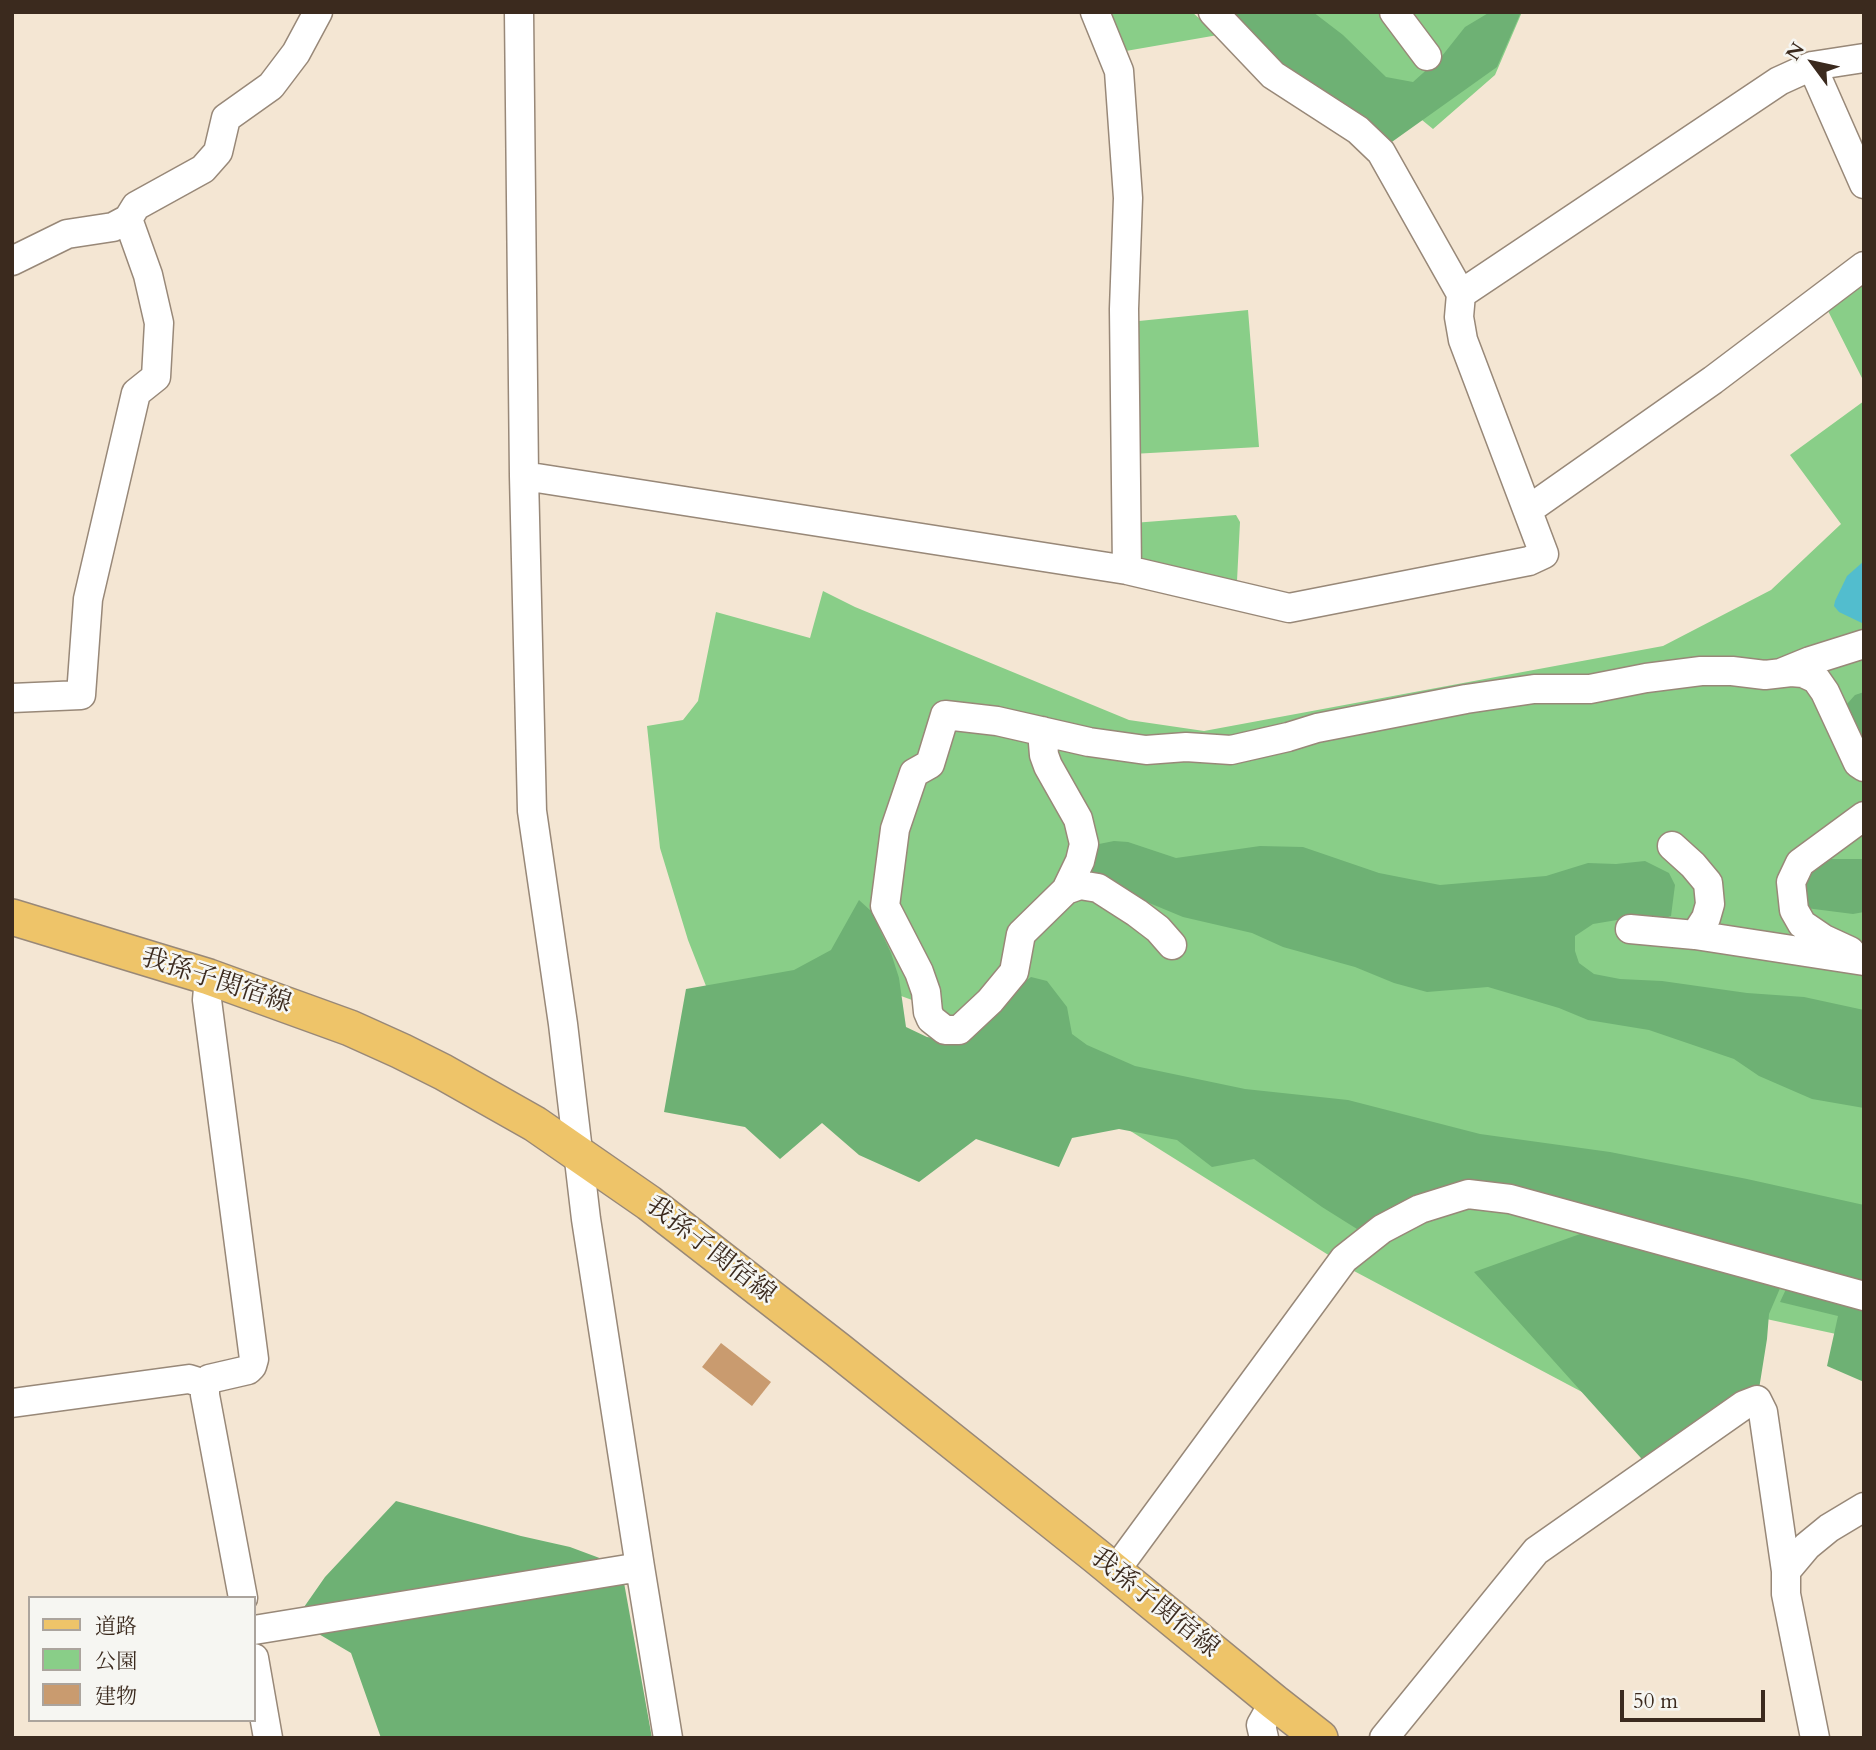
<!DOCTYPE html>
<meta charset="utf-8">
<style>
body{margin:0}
#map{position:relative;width:1876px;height:1750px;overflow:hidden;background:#f4e6d3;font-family:Cardo,"Noto Serif JP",serif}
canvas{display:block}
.frame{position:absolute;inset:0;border:14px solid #3b2a1e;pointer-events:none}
.legend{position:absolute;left:28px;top:1596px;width:228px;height:126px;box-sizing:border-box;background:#f6f6f2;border:2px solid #aba49d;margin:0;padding:9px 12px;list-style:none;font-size:21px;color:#3b2a1e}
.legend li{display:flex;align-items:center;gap:14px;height:35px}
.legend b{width:35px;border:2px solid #aba49d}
.north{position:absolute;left:1778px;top:28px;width:70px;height:70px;-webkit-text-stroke:5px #f6f6f2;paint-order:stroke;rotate:303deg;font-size:19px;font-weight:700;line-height:28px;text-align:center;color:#3b2a1e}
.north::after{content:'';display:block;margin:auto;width:24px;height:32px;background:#3b2a1e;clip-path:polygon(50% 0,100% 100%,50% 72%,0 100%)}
.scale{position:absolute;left:1620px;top:1690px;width:145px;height:32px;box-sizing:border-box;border:4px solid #3b2a1e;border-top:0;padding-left:9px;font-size:21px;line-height:24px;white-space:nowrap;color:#3b2a1e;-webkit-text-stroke:5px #f6f6f2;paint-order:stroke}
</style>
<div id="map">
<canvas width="1876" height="1750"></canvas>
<div class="frame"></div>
<ul class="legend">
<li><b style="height:9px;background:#eec469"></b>道路</li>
<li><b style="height:19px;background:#89ce88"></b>公園</li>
<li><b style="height:19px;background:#c99b6f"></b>建物</li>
</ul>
<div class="north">N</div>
<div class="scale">50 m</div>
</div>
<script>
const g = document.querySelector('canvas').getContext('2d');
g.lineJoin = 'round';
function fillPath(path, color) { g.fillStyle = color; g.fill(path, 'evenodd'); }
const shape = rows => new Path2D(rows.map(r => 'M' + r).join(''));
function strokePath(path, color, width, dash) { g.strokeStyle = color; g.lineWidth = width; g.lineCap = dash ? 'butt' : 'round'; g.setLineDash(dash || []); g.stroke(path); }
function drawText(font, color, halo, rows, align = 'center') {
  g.font = font + ' Cardo,"Noto Serif JP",serif'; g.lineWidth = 5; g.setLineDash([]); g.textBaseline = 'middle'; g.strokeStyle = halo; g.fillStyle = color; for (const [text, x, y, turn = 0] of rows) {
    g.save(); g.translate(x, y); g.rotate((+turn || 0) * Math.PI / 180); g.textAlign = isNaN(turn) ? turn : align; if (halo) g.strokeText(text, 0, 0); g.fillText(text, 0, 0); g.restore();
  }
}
fillPath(shape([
 [1105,12,1192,12,1218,35,1120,52],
 [1290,12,1522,12,1495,75,1433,129],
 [1864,273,1864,382,1824,303],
 [1248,310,1259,447,1132,454,1129,322],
 [1864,401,1864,1340,1743,1314,1648,1427,1354,1271,934,1008,871,985,706,986,688,940,660,848,647,726,683,720,698,701,716,612,810,638,823,591,855,607,1129,720,1204,731,1663,646,1771,590,1841,524,1790,455],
 [1236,515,1240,522,1237,581,1141,568,1133,523]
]), '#89ce88');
fillPath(shape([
 [1228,12,1313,12,1343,35,1386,77,1413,82,1442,56,1465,27,1490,12,1521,12,1497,67,1389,144,1296,78],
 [1864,692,1864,760,1843,721,1847,704,1855,695],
 [1114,841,1128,842,1176,858,1260,846,1303,847,1379,873,1440,885,1546,876,1588,863,1616,864,1645,861,1669,873,1675,885,1671,916,1653,922,1617,920,1593,924,1575,936,1575,951,1579,963,1594,974,1620,979,1662,981,1747,993,1804,997,1864,1010,1864,1108,1812,1099,1759,1076,1734,1059,1649,1030,1588,1020,1559,1008,1488,987,1427,992,1394,983,1355,967,1283,947,1252,933,1183,917,1113,888,1093,876,1089,866,1091,856,1099,844],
 [1864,858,1864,912,1853,914,1798,907,1795,885,1826,859,1862,859],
 [859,900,871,911,891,953,899,978,906,1027,927,1037,955,1041,1006,996,1031,977,1047,981,1067,1007,1072,1034,1087,1045,1135,1066,1245,1089,1348,1100,1480,1134,1610,1152,1747,1179,1864,1205,1864,1282,1579,1208,1417,1198,1385,1211,1357,1229,1322,1207,1254,1159,1212,1167,1177,1140,1119,1129,1072,1138,1059,1167,976,1139,919,1182,859,1155,822,1123,780,1159,745,1127,664,1112,686,989,794,970,831,950],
 [1580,1234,1781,1286,1769,1314,1767,1339,1759,1389,1649,1467,1474,1272],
 [1787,1287,1864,1307,1864,1382,1827,1366,1838,1316,1780,1302],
 [396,1501,521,1536,570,1547,621,1566,652,1738,381,1738,351,1653,295,1620,325,1577]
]), '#6eb174');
fillPath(shape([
 [1864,561,1864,622,1862,623,1839,612,1834,606,1835,601,1847,576]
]), '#52bdce');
fillPath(shape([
 [721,1343,771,1382,752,1406,702,1367]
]), '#c99b6f');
const minor = shape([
 [519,12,524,476,532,811,563,1024,586,1219,640,1567,668,1738],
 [1095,12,1119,71,1128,198,1124,309,1127,570],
 [1213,12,1273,75,1358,130,1381,152,1461,294,1779,81,1812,66,1864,58],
 [1394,12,1427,56],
 [1812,66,1864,184],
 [12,261,67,234,113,227,128,219,136,206,203,169,218,152,226,118,271,86,296,53,318,12],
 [524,476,1127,570,1289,608,1529,561,1544,554,1463,340,1459,317,1461,294],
 [1528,510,1713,380,1864,266],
 [1783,672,1810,661,1864,644],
 [12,698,81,695,88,599,136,393,156,377,159,323,148,275,128,219],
 [1042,731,1044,755,1048,766,1078,819,1084,844,1080,861,1066,890,1021,934,1014,972,990,1001,959,1030,945,1030,931,1019,928,1012,926,992,919,972,885,906,895,829,914,773,930,764,945,715,997,721,1089,742,1146,750,1186,747,1231,750,1288,737,1317,728,1466,699,1534,689,1590,689,1646,678,1701,671,1732,671,1765,675,1791,672,1803,673,1816,679,1825,692,1858,763,1864,767],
 [1672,846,1693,865,1708,883,1710,904,1706,918,1695,935],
 [1066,890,1080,885,1098,888,1137,913,1158,929,1172,945],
 [1630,929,1695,935,1864,961],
 [1850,951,1824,939,1802,924,1794,910,1791,882,1800,863,1864,816],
 [209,977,207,1000,254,1359,252,1366,248,1370,209,1379,205,1384,205,1395,243,1598],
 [12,1403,189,1379,205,1384],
 [1115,1571,1344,1259,1382,1229,1420,1209,1468,1194,1510,1199,1864,1296],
 [1786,1571,1807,1546,1829,1528,1864,1507],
 [254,1630,640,1567],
 [254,1658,268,1738],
 [1264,1738,1261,1725,1274,1702],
 [1384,1738,1536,1551,1744,1405,1757,1400,1763,1412,1786,1571,1786,1594,1815,1738]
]);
const major = shape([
 [12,917,209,977,350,1028,401,1051,443,1072,535,1124,649,1203,838,1350,1096,1556,1274,1702,1320,1738]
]);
strokePath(minor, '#988878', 31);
strokePath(major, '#988878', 38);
strokePath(minor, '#fff', 28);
strokePath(major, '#eec469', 35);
drawText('26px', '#3b2a1e', '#f6f6f2', [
 ["我孫子関宿線",216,982,18],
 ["我孫子関宿線",710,1251,38],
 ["我孫子関宿線",1154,1604,39]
]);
</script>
